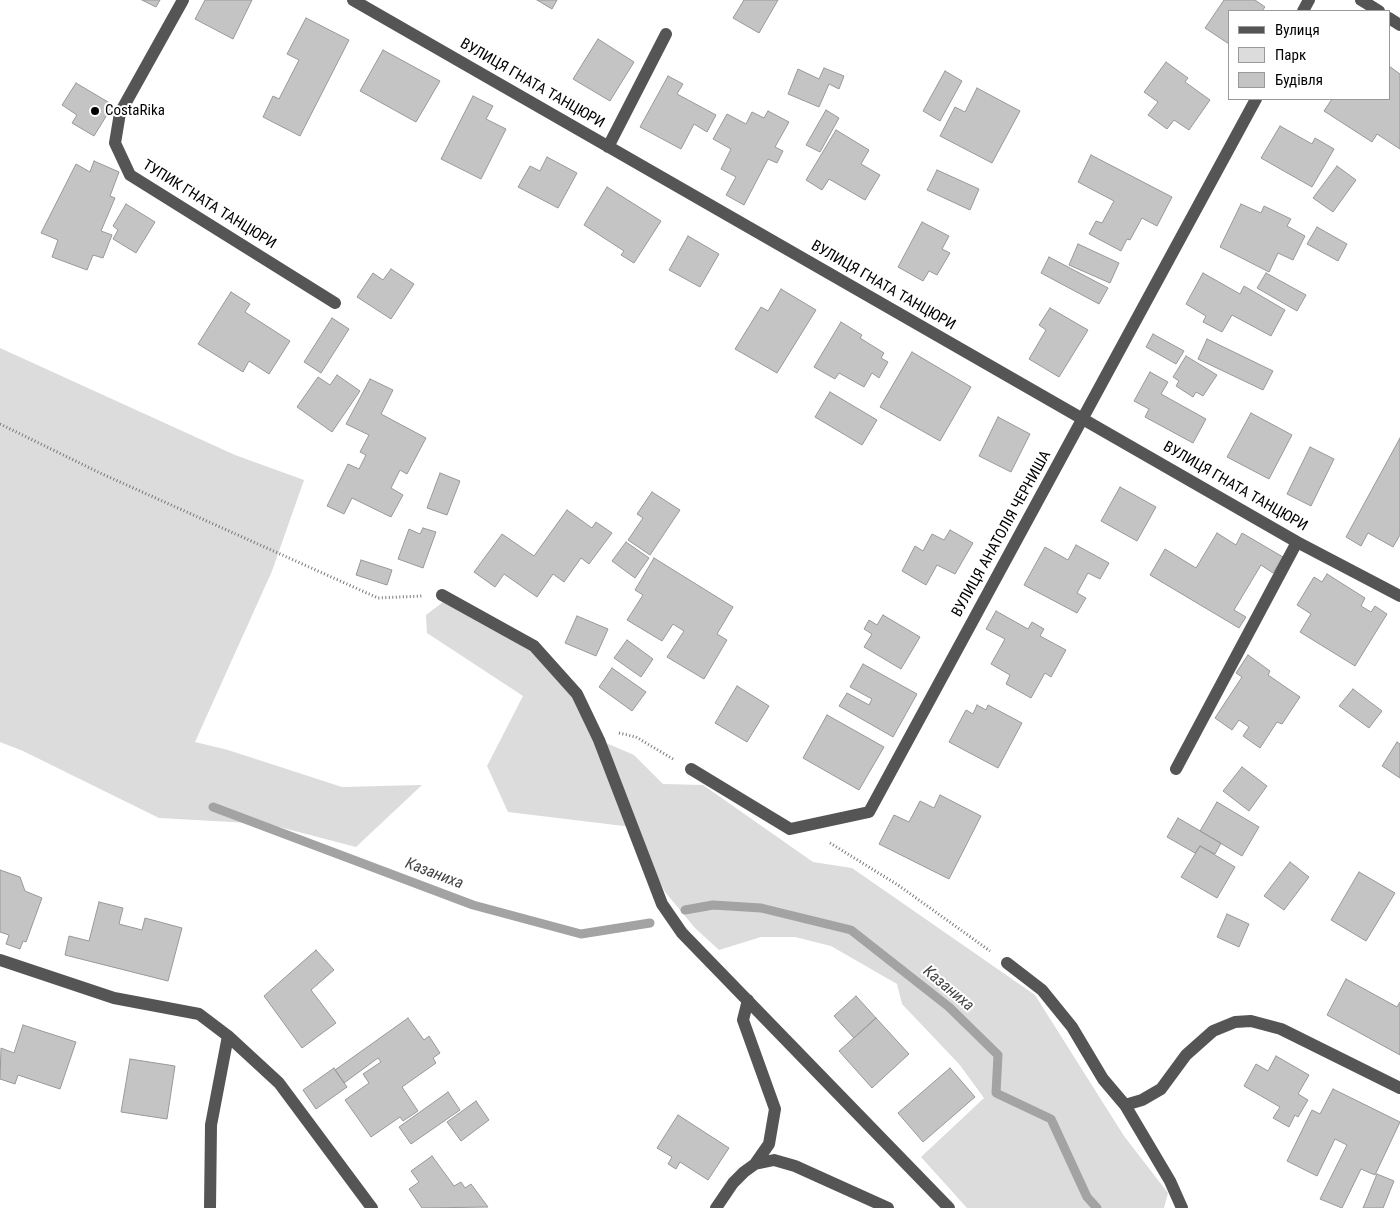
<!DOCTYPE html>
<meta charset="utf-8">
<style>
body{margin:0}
#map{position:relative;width:1400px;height:1208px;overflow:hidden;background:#fff;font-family:"Roboto Condensed",sans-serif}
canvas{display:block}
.legend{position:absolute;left:1228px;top:10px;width:162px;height:90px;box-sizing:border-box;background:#fff;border:1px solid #999;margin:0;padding:6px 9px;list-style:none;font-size:15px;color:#000}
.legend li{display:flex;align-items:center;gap:10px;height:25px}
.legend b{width:25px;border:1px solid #999}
</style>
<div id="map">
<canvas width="1400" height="1208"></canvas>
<ul class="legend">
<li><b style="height:6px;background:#555"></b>Вулиця</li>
<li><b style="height:14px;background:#dcdcdc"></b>Парк</li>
<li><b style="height:14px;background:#c4c4c4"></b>Будівля</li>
</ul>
</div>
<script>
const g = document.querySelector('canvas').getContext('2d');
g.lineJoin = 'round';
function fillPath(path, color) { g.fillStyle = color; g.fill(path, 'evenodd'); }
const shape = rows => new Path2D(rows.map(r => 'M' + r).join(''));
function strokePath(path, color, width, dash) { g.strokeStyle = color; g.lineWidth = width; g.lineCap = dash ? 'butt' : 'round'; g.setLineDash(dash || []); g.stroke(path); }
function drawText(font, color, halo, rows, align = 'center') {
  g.font = font + ' "Roboto Condensed",sans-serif'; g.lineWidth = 4; g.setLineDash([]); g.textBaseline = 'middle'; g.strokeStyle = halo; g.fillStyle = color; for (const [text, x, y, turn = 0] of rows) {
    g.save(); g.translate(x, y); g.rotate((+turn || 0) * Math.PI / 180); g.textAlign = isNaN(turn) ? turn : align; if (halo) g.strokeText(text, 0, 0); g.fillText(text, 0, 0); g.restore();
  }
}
fillPath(shape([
 [0,348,235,455,304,480,272,571,195,742,228,750,342,787,422,785,356,847,268,824,159,818,23,751,0,742],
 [443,602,534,646,577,694,599,740,634,755,663,784,703,785,813,862,852,868,1035,995,1124,1136,1168,1193,1164,1208,967,1208,921,1157,984,1098,959,1064,902,1004,897,984,831,946,795,937,761,937,719,950,695,928,665,892,632,827,508,812,487,766,523,696,427,633,426,615]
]), '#dcdcdc');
strokePath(shape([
 [213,807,473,905,581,934,650,923],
 [685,910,713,905,761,908,851,930,949,1007,998,1055,996,1093,1051,1119,1087,1197,1097,1208]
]), '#a3a3a3', 9);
const building = shape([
 [142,0,160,0,156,7,142,0],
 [205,0,252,0,233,39,195,19,205,0],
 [537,0,557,0,552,9,537,0],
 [744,0,778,0,759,33,733,18,744,0],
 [1224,0,1255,0,1265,7,1262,11,1229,11,1229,44,1205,28,1224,0],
 [306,18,349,40,300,136,263,117,273,96,279,99,299,60,287,54,306,18],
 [598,39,634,62,610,101,573,79,598,39],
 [383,50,440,81,416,122,360,91,383,50],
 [1166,62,1188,78,1185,82,1210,100,1189,130,1174,120,1167,129,1148,115,1158,102,1144,92,1166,62],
 [1389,66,1400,74,1400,149,1377,134,1372,142,1324,111,1332,99,1389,99,1389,66],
 [824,68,844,76,839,89,829,84,819,107,788,94,798,69,819,79,824,68],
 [945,71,962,81,940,121,923,111,945,71],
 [668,76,683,84,677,94,716,115,707,132,694,124,681,149,640,127,668,76],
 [76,83,113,105,94,136,72,123,77,115,62,105,76,83],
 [977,88,1020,111,992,163,940,136,955,107,965,112,977,88],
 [473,96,493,106,486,119,506,129,481,179,441,159,473,96],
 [826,110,839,118,820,152,806,145,826,110],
 [768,111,789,122,775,147,783,151,777,163,768,159,744,205,726,195,736,177,721,169,731,149,713,139,727,114,746,124,752,112,764,118,768,111],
 [1280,126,1312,144,1315,138,1334,149,1312,187,1261,158,1280,126],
 [836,130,869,150,861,164,880,175,865,200,829,179,822,190,806,180,836,130],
 [1091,155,1172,197,1157,226,1142,218,1130,240,1127,239,1121,251,1089,234,1096,221,1102,223,1114,201,1078,182,1091,155],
 [547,157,577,173,558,208,518,187,530,166,540,171,547,157],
 [94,161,119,172,110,196,115,198,101,231,112,235,103,258,93,255,87,270,52,257,58,240,41,233,76,164,90,172,94,161],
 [1337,166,1356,180,1333,212,1313,198,1337,166],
 [937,170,979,189,970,210,927,190,937,170],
 [607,187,661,221,634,263,621,255,624,251,584,225,607,187],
 [126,204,155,222,136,253,113,239,118,230,113,226,126,204],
 [1241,204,1261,213,1264,206,1291,219,1287,226,1305,236,1293,260,1278,253,1269,272,1220,247,1241,204],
 [922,222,949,236,942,249,950,253,937,275,929,271,923,281,898,267,922,222],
 [1317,227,1347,244,1338,261,1307,244,1317,227],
 [688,236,719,254,700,287,669,270,688,236],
 [1078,244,1119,263,1110,283,1069,265,1078,244],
 [1049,257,1108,288,1099,304,1041,273,1049,257],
 [391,269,414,284,391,319,357,297,373,273,383,280,391,269],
 [1203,273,1240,294,1244,286,1285,310,1271,336,1232,315,1222,332,1203,322,1206,316,1186,304,1203,273],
 [1266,273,1306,295,1297,311,1257,288,1266,273],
 [781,289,816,310,777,373,735,349,761,307,768,311,781,289],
 [231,292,250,304,245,312,290,341,269,374,249,361,243,372,198,344,231,292],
 [1050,308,1088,330,1059,377,1029,359,1046,330,1039,325,1050,308],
 [332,318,349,329,321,373,304,362,332,318],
 [841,322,862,335,860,338,884,353,881,358,888,362,879,378,872,373,864,387,839,373,835,379,814,367,841,322],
 [1153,334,1184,351,1176,364,1146,347,1153,334],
 [1207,339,1273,371,1263,390,1198,359,1207,339],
 [912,352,971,387,940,441,880,407,912,352],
 [1186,356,1217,375,1203,396,1196,392,1193,397,1176,386,1179,381,1173,377,1186,356],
 [1150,372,1168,382,1161,394,1206,419,1193,443,1145,417,1149,409,1134,401,1150,372],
 [337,375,360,391,332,432,297,407,318,377,330,385,337,375],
 [370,379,393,390,381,414,426,438,407,474,400,470,391,488,403,495,391,517,352,498,344,514,327,506,348,464,359,469,366,455,360,452,369,435,346,424,370,379],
 [830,392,877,420,862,445,815,417,830,392],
 [1251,413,1292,435,1269,479,1227,457,1251,413],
 [998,417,1030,434,1011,472,979,456,998,417],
 [1400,438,1400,535,1393,547,1368,533,1361,546,1346,537,1400,438],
 [1310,447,1334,459,1311,506,1287,494,1310,447],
 [440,473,460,481,447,515,427,508,440,473],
 [1120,487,1156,507,1137,541,1101,521,1120,487],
 [652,492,680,510,650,555,628,540,643,518,637,514,652,492],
 [567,510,592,528,596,522,612,533,589,564,581,558,564,582,553,574,537,597,504,574,495,587,474,572,502,534,534,556,567,510],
 [423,528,436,532,423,568,398,559,409,529,420,534,423,528],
 [950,530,973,543,955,574,937,565,926,585,902,571,915,546,923,551,932,534,944,540,950,530],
 [1217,533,1236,545,1242,533,1283,557,1273,573,1261,565,1234,610,1246,617,1239,628,1150,575,1165,549,1196,568,1217,533],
 [626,542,649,558,635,578,612,561,626,542],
 [1076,545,1109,563,1100,579,1088,573,1077,593,1086,598,1077,613,1024,585,1045,547,1068,560,1076,545],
 [654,558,733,607,717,634,727,640,704,679,667,657,684,631,673,624,662,641,627,620,643,595,635,590,654,558],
 [361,560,392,570,387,585,356,575,361,560],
 [1327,574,1365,598,1361,606,1371,612,1375,606,1387,614,1355,666,1300,632,1311,614,1297,605,1314,577,1322,582,1327,574],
 [996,611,1028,629,1032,622,1044,629,1040,636,1066,650,1051,677,1045,673,1031,698,1006,684,1010,675,991,664,1005,639,986,629,996,611],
 [883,615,920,637,901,669,864,647,872,634,864,629,869,620,877,625,883,615],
 [577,616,608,629,596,656,565,643,577,616],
 [627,640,653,659,641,677,614,658,627,640],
 [1248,655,1270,671,1268,675,1300,697,1282,724,1277,722,1260,748,1243,736,1249,727,1239,720,1232,730,1215,718,1242,677,1236,673,1248,655],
 [863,664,917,694,893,737,839,706,847,693,869,705,872,699,850,687,863,664],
 [612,668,646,692,632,711,599,687,612,668],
 [737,686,769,706,747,742,715,723,737,686],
 [1353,689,1382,711,1369,728,1339,706,1353,689],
 [977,705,986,710,988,705,1022,723,998,768,949,742,966,710,973,714,977,705],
 [827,715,884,747,859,790,803,758,827,715],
 [1397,742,1400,744,1400,778,1382,766,1397,742],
 [1242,767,1267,786,1249,811,1223,791,1242,767],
 [940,795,981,816,949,879,879,844,894,815,909,822,920,801,934,808,940,795],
 [1217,802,1259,827,1242,856,1200,831,1217,802],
 [1178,818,1221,843,1215,854,1200,846,1195,853,1167,837,1178,818],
 [1200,846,1235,867,1217,898,1181,877,1200,846],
 [1290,862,1309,877,1284,910,1264,896,1290,862],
 [0,870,20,877,25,891,42,898,26,942,23,941,20,949,6,944,9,935,0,932,0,870],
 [1359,872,1395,893,1366,941,1331,920,1359,872],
 [99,902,123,908,119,924,142,930,145,918,182,928,168,981,65,955,69,936,89,941,99,902],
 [1227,914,1249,924,1239,947,1217,937,1227,914],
 [316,950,334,970,311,990,336,1023,302,1048,264,996,316,950],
 [1346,979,1397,1007,1400,1002,1400,1055,1327,1015,1346,979],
 [856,996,876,1018,854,1038,834,1016,856,996],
 [408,1018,424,1040,429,1036,440,1053,433,1058,436,1063,402,1087,418,1111,403,1121,400,1117,371,1137,345,1100,369,1083,363,1074,381,1062,378,1058,344,1083,335,1070,408,1018],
 [876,1018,909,1054,872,1088,839,1051,876,1018],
 [23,1025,76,1042,60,1089,18,1075,15,1084,0,1079,1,1048,14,1053,23,1025],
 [1276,1056,1309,1075,1298,1094,1308,1100,1298,1117,1295,1115,1289,1127,1273,1118,1280,1107,1244,1086,1256,1064,1268,1071,1276,1056],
 [130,1059,175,1066,167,1119,121,1112,130,1059],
 [334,1068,347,1087,316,1109,303,1090,334,1068],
 [950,1068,975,1097,923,1142,898,1113,950,1068],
 [1333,1089,1400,1122,1375,1175,1361,1169,1342,1208,1320,1199,1347,1145,1335,1139,1317,1176,1287,1161,1312,1110,1320,1114,1333,1089],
 [448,1092,460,1110,411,1144,399,1127,448,1092],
 [476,1101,489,1120,461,1141,447,1122,476,1101],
 [678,1115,729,1148,708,1180,680,1162,676,1169,668,1164,672,1157,657,1148,678,1115],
 [432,1156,454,1186,461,1182,465,1188,471,1184,488,1207,422,1208,409,1189,419,1182,411,1171,432,1156],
 [1377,1174,1394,1181,1383,1208,1363,1208,1377,1174]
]);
fillPath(building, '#c4c4c4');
strokePath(building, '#999', 1);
strokePath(shape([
 [0,424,100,473,378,598,422,596],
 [619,733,636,737,673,759],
 [830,843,898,885,990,951]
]), '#777', 3, [1, 2.5]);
strokePath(shape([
 [183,0,120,113,115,143,130,175,335,303],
 [353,0,1297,542,1400,596],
 [1361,0,1379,11],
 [1303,11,1309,0],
 [1389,18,1400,25],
 [608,147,666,34],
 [442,595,534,646,577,694,599,740,662,904,682,933,949,1208],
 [691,769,790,829,869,812,1256,99],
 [1176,769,1297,542],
 [0,960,114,998,199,1014,228,1036,279,1083,372,1208],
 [1007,963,1042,990,1072,1027,1103,1079,1125,1105,1142,1100,1161,1089,1186,1055,1213,1031,1235,1022,1251,1021,1281,1029,1400,1088],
 [748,1000,743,1020,775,1109,769,1144,755,1164],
 [1125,1105,1170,1181,1182,1208],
 [210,1208,211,1125,228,1036],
 [716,1208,733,1183,744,1172,755,1164,774,1160,795,1166,888,1208]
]), '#555', 12);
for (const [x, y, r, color] of [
 [95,111,5,"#000"]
]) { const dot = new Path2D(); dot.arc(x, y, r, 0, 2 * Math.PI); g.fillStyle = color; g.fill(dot); strokePath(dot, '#fff', 2); }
drawText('15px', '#000', '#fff', [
 ["ВУЛИЦЯ ГНАТА ТАНЦЮРИ",532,84,30],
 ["ТУПИК ГНАТА ТАНЦЮРИ",209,205,32],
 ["ВУЛИЦЯ ГНАТА ТАНЦЮРИ",883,286,30],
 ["ВУЛИЦЯ ГНАТА ТАНЦЮРИ",1235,487,30],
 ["ВУЛИЦЯ АНАТОЛІЯ ЧЕРНИША",1002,534,-61]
]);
drawText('15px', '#000', '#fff', [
 ["CostaRika",105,111]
], 'left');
drawText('italic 16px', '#444', '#fff', [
 ["Казаниха",434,874,21],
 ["Казаниха",948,989,40]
]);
</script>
